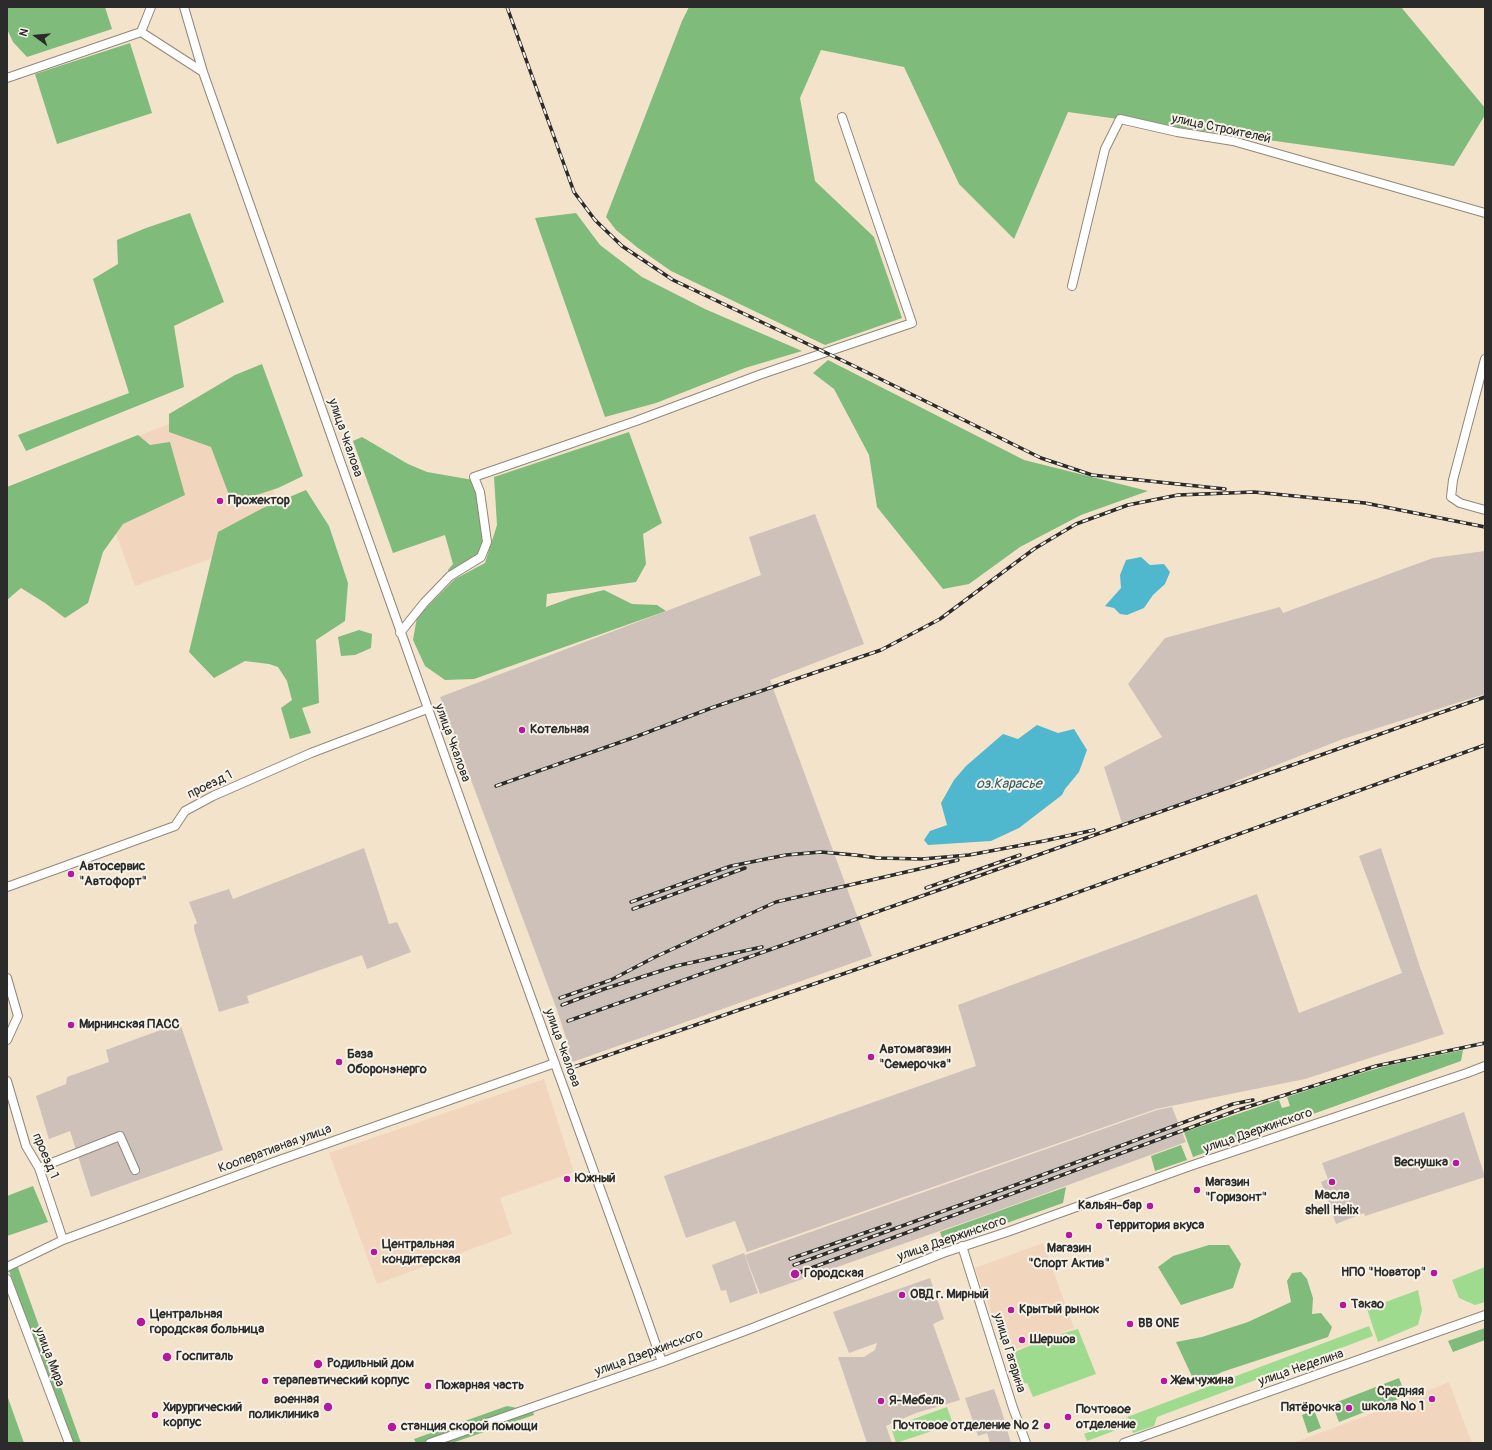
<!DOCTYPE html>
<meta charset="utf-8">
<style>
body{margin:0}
#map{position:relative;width:1492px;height:1450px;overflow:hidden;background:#f4e3cb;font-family:Pangolin,sans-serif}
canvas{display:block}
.frame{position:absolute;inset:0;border:8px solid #2b2b2b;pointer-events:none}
.north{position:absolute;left:16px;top:16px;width:40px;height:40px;-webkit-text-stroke:3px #f7f3e8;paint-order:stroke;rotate:286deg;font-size:11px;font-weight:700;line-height:16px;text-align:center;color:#2b2b2b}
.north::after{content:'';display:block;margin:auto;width:14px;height:18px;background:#2b2b2b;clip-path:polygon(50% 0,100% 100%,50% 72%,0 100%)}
</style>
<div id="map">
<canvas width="1492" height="1450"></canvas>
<div class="frame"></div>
<div class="north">N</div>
</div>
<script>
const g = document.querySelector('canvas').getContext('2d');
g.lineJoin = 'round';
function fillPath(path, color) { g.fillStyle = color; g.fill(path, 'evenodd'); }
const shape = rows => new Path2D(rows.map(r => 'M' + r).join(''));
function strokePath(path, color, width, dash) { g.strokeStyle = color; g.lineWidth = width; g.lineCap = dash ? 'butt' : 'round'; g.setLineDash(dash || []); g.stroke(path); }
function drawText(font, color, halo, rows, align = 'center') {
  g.font = font + ' Pangolin,sans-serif'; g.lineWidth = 4; g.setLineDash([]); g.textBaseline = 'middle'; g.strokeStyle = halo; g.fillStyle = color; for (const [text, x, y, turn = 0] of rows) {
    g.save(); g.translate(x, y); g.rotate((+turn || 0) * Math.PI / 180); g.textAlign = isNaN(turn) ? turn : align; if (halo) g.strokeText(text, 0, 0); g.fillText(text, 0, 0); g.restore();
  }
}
fillPath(shape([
 [239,397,288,531,135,586,107,509,91,454],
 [544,1079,574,1172,500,1198,512,1234,377,1284,329,1153],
 [1043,1243,1074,1328,1006,1353,975,1268],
 [1449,1382,1472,1443,1293,1443,1368,1415]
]), '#f1d5bd');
fillPath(shape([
 [815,514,864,644,770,680,872,956,567,1064,562,1050,569,1047,557,1010,440,697,761,575,749,537],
 [1485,551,1485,694,1343,739,1236,781,1229,786,1122,823,1104,767,1162,737,1128,684,1165,638,1280,607,1283,613,1433,558],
 [364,848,389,924,397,922,411,952,367,969,362,955,247,996,249,1003,219,1012,194,929,194,925,197,923,189,902,229,889,233,899],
 [1381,848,1420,967,1444,1034,1305,1079,1156,1109,747,1252,735,1221,686,1238,664,1176,976,1066,958,1005,1257,894,1299,1013,1402,973,1359,856],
 [180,1023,223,1150,91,1197,70,1131,49,1139,36,1096,66,1084,67,1077,109,1062,106,1050],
 [1172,1107,1186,1142,997,1211,760,1294,745,1255,1157,1110],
 [1464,1112,1485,1177,1365,1216,1364,1213,1336,1224,1321,1182,1328,1179,1322,1163],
 [744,1253,758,1293,730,1303,726,1290,721,1291,712,1265],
 [930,1278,944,1319,933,1324,960,1400,916,1413,886,1426,892,1443,867,1443,838,1357,864,1357,875,1350,877,1343,849,1353,833,1312],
 [994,1389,1001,1409,1011,1443,990,1443,987,1433,978,1436,965,1398]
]), '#cec1ba');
fillPath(shape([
 [1485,1267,1485,1302,1475,1305,1459,1298,1452,1280],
 [1418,1290,1422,1310,1418,1325,1378,1342,1367,1309],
 [1369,1326,1373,1336,1157,1417,1154,1426,1133,1433,1127,1417],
 [1078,1329,1096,1374,1033,1397,1027,1383,1021,1385,1011,1363,1010,1354,1053,1336],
 [947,1407,953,1424,896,1443,891,1427],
 [1124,1418,1127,1426,1087,1441,1084,1434]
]), '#9fdb8f');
fillPath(shape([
 [7,7,105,7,112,29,27,57,13,42,7,29],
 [689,7,1401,7,1485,108,1485,115,1454,166,1068,112,1014,239,959,184,904,67,821,50,800,98,815,181,874,237,902,318,825,345,671,271,638,248,616,230,606,217,682,21],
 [130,43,152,113,57,144,35,74],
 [190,213,224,302,174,326,184,387,26,451,18,435,129,393,93,279,118,264,117,240,146,228],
 [576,213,600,245,642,277,705,309,802,351,745,368,656,403,605,417,535,218],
 [828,360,1024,460,1148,491,1081,515,1020,547,969,584,943,589,877,507,869,455,834,389,813,373],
 [262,364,303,476,278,488,232,503,211,447,169,432,169,414,235,375],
 [629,432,662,523,643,534,646,564,636,582,547,594,546,607,571,598,604,590,632,604,657,605,666,611,474,679,445,680,425,666,413,640,417,617,455,579,485,563,497,525,494,477],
 [138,435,150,445,170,442,185,495,123,524,103,552,88,603,65,618,45,603,21,588,7,600,7,487],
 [362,437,408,464,427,472,473,480,479,500,485,541,479,555,449,574,448,570,453,564,445,535,393,553,353,441],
 [306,490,329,526,348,583,345,621,316,640,319,703,302,708,311,733,290,739,281,708,292,700,287,681,278,667,269,664,245,661,214,678,189,652,218,532,263,508],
 [359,630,372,634,371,648,355,655,341,656,338,637],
 [1463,1050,1461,1061,1193,1157,1184,1132,1279,1100,1282,1108,1290,1106,1287,1097,1345,1078,1386,1066],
 [1181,1145,1187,1160,1155,1171,1151,1156],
 [33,1186,48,1222,7,1236,7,1196],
 [1066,1187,1063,1203,945,1245,940,1232],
 [1209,1245,1229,1245,1241,1264,1233,1288,1181,1305,1158,1267,1173,1256],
 [16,1262,81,1443,71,1443,7,1265],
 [1301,1272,1307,1279,1313,1298,1312,1314,1321,1313,1332,1327,1328,1337,1222,1372,1196,1385,1176,1342,1202,1337,1248,1322,1291,1302,1287,1281,1292,1273],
 [1485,1328,1485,1340,1453,1352,1448,1341],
 [1399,1378,1406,1396,1339,1422,1332,1404],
 [7,1395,24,1443,8,1443,7,1441],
 [507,1406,533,1411,534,1415,452,1443,416,1443,414,1439],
 [1314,1410,1321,1428,1308,1433,1302,1415]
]), '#7fbb7a');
fillPath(shape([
 [1141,557,1150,565,1164,564,1170,572,1165,584,1153,595,1144,608,1127,615,1120,614,1114,608,1105,606,1121,588,1120,575,1126,560],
 [1037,725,1058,733,1074,729,1087,750,1079,772,1065,789,1062,795,1019,828,991,841,928,845,924,840,930,831,947,825,941,803,954,780,966,766,1003,734,1018,739]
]), '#50b8ce');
const minor = shape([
 [184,7,203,72,343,469,502,917,636,1288,662,1362],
 [141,32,151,7],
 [7,78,141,32,203,72],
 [1072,286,1105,149,1120,119,1177,132,1233,141,1485,213],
 [1485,359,1453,480,1451,497,1460,503,1485,510],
 [400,633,424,603,450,576,481,557,487,542,480,492,474,477,636,421,759,375,912,323,842,117],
 [7,887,57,869,175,826,185,811,213,796,311,753,427,709],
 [7,978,18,1016,7,1040],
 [7,1081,26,1146,39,1168,63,1240],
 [39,1168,120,1136,135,1170],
 [962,1246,1013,1408,1026,1443],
 [7,1267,63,1240,274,1162,555,1063],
 [7,1279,69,1443],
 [430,1443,662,1362,750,1329,943,1253,1007,1232,1193,1165,1467,1073,1485,1066],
 [1124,1443,1485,1315]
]);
strokePath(minor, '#90877b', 10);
strokePath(minor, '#fff', 8);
const rail = shape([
 [507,7,574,192,595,220,622,246,673,280,854,366,1041,458,1092,475,1225,489],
 [496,786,635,737,714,707,881,650,940,619,1034,549,1076,524,1128,505,1178,495,1254,492,1365,503,1485,527],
 [926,888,1020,855],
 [631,902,731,866,786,855,821,852,855,855,878,858,922,859,969,855,1044,841,1094,830],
 [633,909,745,868],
 [560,998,611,980,655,957,776,902,958,860],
 [562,1005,604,989,676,966,762,947],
 [568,1021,1485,697],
 [574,1067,1051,902,1485,745],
 [790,1259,890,1224],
 [794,1265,1010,1187,1233,1104,1253,1100],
 [795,1274,1238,1110,1376,1066,1485,1043]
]);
strokePath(rail, '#2b2b2b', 3.5);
strokePath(rail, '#f7f3e8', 2, [6]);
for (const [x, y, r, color] of [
 [220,501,4,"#b5179e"],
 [522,730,4,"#b5179e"],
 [71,874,4,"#b5179e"],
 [71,1025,4,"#b5179e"],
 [871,1057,4,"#b5179e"],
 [339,1062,4,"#b5179e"],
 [1456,1163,4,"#b5179e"],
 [567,1179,4,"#b5179e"],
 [1332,1182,4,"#b5179e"],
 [1197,1190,4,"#b5179e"],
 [1150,1206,4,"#b5179e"],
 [1099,1226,4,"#b5179e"],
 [1069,1235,4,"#b5179e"],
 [374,1252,4,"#b5179e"],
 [1434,1273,4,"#b5179e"],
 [795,1274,5,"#b5179e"],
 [902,1295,4,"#b5179e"],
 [1343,1305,4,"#b5179e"],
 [1011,1310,4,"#b5179e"],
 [141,1322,5,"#b5179e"],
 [1130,1324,4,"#b5179e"],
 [1022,1340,4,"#b5179e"],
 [167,1357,5,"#b5179e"],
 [318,1364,5,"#b5179e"],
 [265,1381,4,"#b5179e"],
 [1164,1381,4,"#b5179e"],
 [428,1386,4,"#b5179e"],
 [1432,1399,4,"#b5179e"],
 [881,1401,4,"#b5179e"],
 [328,1407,5,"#b5179e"],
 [1349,1408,4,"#b5179e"],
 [155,1415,4,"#b5179e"],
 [1068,1417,4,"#b5179e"],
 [1047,1426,4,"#b5179e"],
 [392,1427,5,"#b5179e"]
]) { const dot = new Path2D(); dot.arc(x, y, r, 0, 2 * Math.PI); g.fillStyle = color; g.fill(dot); strokePath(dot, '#f7f3e8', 1.5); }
drawText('13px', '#2b2b2b', '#f7f3e8', [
 ["улица Строителей",1221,129,12],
 ["улица Чкалова",345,438,71],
 ["улица Чкалова",452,743,70],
 ["проезд 1",210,785,-26],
 ["улица Чкалова",562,1048,70],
 ["улица Дзержинского",1258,1131,-19],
 ["Кооперативная улица",275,1149,-20],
 ["проезд 1",45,1156,67],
 ["улица Дзержинского",952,1239,-19],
 ["улица Дзержинского",649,1353,-20],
 ["улица Гагарина",1009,1353,73],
 ["улица Мира",49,1357,69],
 ["улица Неделина",1301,1368,-19]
]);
drawText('bold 13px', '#2b2b2b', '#f7f3e8', [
 ["Прожектор",228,501],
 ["Котельная",530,730],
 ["Автосервис",79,867],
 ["\"Автофорт\"",79,882],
 ["Мирнинская ПАСС",79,1025],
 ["Автомагазин",879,1050],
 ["\"Семерочка\"",879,1065],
 ["База",347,1055],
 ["Оборонэнерго",347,1070],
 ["Веснушка",1448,1163,"right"],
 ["Южный",575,1179],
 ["Магазин",1205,1183],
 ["\"Горизонт\"",1205,1198],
 ["Масла",1332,1196,"center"],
 ["shell Helix",1332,1211,"center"],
 ["Кальян-бар",1142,1206,"right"],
 ["Территория вкуса",1107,1226],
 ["Центральная",382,1245],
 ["кондитерская",382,1260],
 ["Магазин",1069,1249,"center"],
 ["\"Спорт Актив\"",1069,1264,"center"],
 ["НПО \"Новатор\"",1426,1273,"right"],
 ["Городская",804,1274],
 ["ОВД г. Мирный",910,1295],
 ["Такао",1351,1305],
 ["Крытый рынок",1019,1310],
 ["Центральная",150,1315],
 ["городская больница",150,1330],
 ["BB ONE",1138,1324],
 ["Шершов",1030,1340],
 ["Госпиталь",176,1357],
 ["Родильный дом",327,1364],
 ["терапевтический корпус",273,1381],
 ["Жемчужина",1172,1381],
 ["Пожарная часть",436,1386],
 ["Средняя",1424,1392,"right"],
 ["школа № 1",1424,1407,"right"],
 ["военная",319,1400,"right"],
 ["поликлиника",319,1415,"right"],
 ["Я-Мебель",889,1401],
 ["Хирургический",163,1408],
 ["корпус",163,1423],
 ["Пятёрочка",1341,1408,"right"],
 ["Почтовое",1076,1410],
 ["отделение",1076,1425],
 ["Почтовое отделение № 2",1039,1426,"right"],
 ["станция скорой помощи",401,1427]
], 'left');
drawText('italic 14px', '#385c64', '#f7f3e8', [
 ["оз.Карасье",1009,784]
]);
</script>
